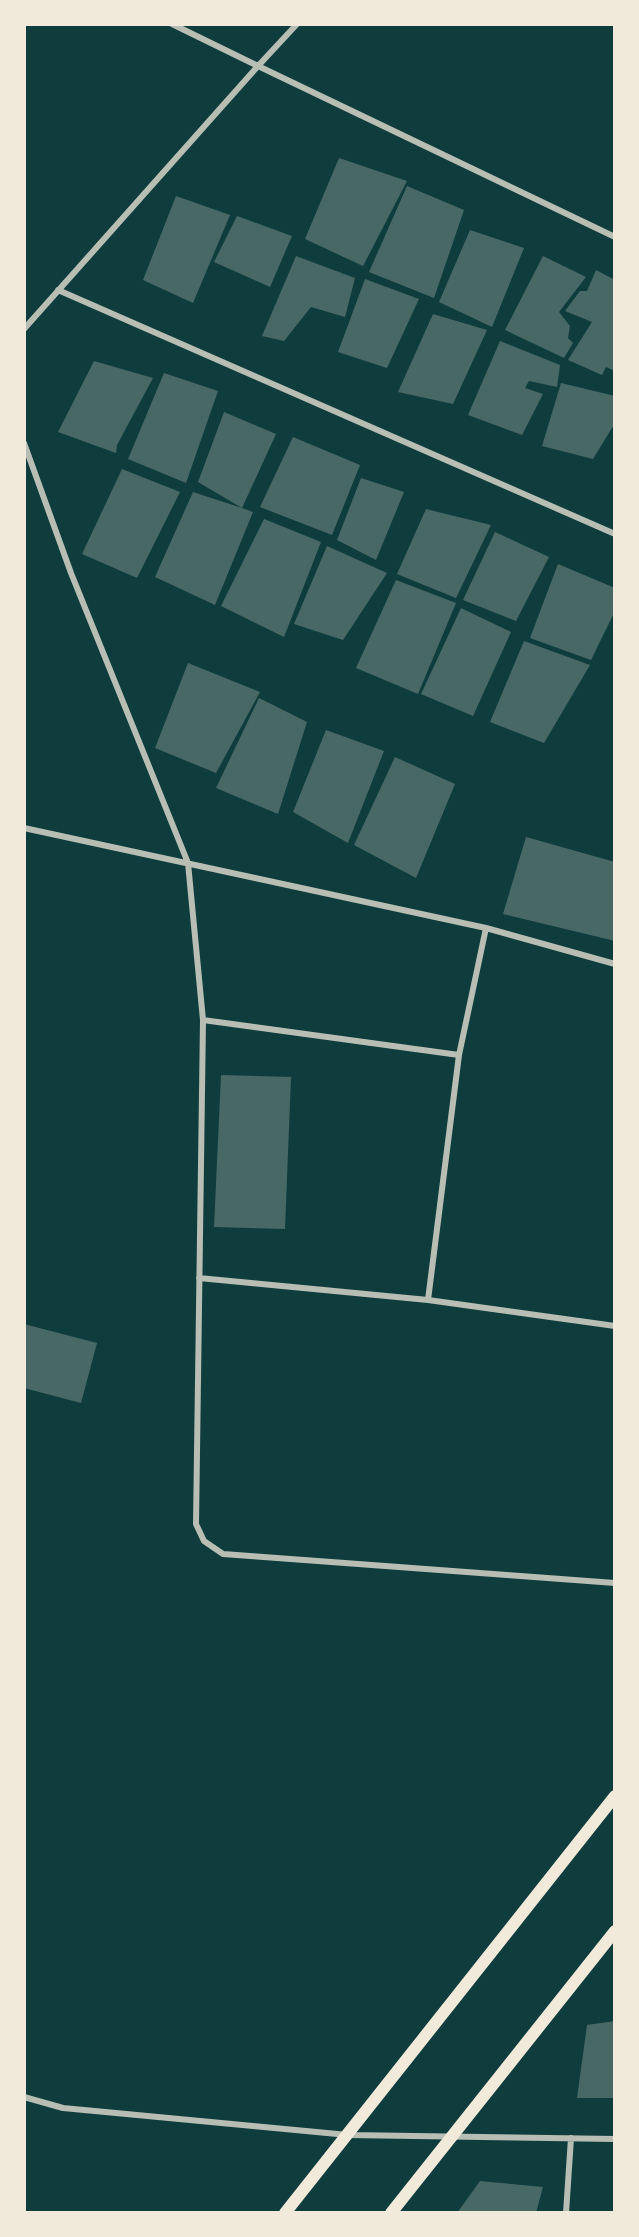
<!DOCTYPE html>
<style>
body{margin:0}
#map{position:relative;width:639px;height:2237px;overflow:hidden;background:#0f3d3e;font-family:"Fira Sans Condensed",sans-serif}
canvas{display:block}
.frame{position:absolute;inset:0;border:26px solid #f1e9da;pointer-events:none}
</style>
<div id="map">
<canvas width="639" height="2237"></canvas>
<div class="frame"></div>
</div>
<script>
const g = document.querySelector('canvas').getContext('2d');
g.lineJoin = 'round';
function fillPath(path, color) { g.fillStyle = color; g.fill(path, 'evenodd'); }
const shape = rows => new Path2D(rows.map(r => 'M' + r).join(''));
function strokePath(path, color, width, dash) { g.strokeStyle = color; g.lineWidth = width; g.lineCap = dash ? 'butt' : 'round'; g.setLineDash(dash || []); g.stroke(path); }
fillPath(shape([
 [339,158,407,181,363,266,305,239],
 [407,186,464,210,434,298,369,272],
 [176,196,230,215,193,303,143,280],
 [237,216,292,236,270,287,214,262],
 [470,230,524,248,492,327,439,302],
 [296,256,355,278,345,317,311,307,284,341,262,336],
 [543,256,586,277,559,312,570,326,568,338,573,343,564,358,505,330],
 [596,270,615,280,615,371,606,367,602,375,568,360,592,322,565,311,580,291,587,291],
 [365,279,419,299,387,368,338,352],
 [433,314,487,330,453,404,398,392],
 [500,341,560,365,557,387,529,381,525,388,543,394,522,435,468,415],
 [94,361,153,378,117,445,116,453,58,432],
 [164,373,218,391,186,483,128,459],
 [561,383,615,396,615,423,593,459,542,446],
 [224,412,276,434,242,508,253,512,215,605,155,577,193,492,242,508,198,482],
 [293,437,360,465,332,535,260,507],
 [122,469,180,492,137,578,82,554],
 [361,478,404,492,376,560,337,540],
 [426,509,491,525,456,598,397,574],
 [264,519,321,542,284,637,221,606],
 [495,532,549,557,516,621,463,600],
 [327,546,387,573,343,640,294,624],
 [558,564,615,588,615,611,591,660,530,638],
 [396,580,456,603,418,694,356,668],
 [461,608,511,632,473,716,421,694],
 [524,641,590,665,544,743,490,722],
 [188,663,260,692,216,773,155,748],
 [259,698,307,722,278,814,216,788],
 [326,730,384,751,348,843,293,812],
 [395,757,455,784,416,878,354,845],
 [526,837,615,862,615,941,503,914],
 [221,1075,291,1077,285,1229,214,1227],
 [24,1324,97,1343,81,1403,24,1388],
 [615,2021,615,2098,577,2098,587,2025],
 [480,2181,543,2187,536,2213,457,2213]
]), '#486865');
strokePath(shape([
 [172,24,258,66,297,24],
 [58,290,615,534],
 [24,329,258,66,615,237],
 [24,443,71,573,188,863,203,1020,196,1524,204,1541,223,1554,615,1583],
 [24,828,486,928,615,964],
 [203,1020,459,1055],
 [199,1278,428,1300,615,1326],
 [428,1300,459,1055,486,928],
 [24,2097,63,2108,348,2135,615,2139],
 [566,2213,571,2138]
]), '#b8beb3', 6);
strokePath(shape([
 [285,2213,615,1796],
 [391,2213,615,1931]
]), '#f1e9da', 12);
</script>
